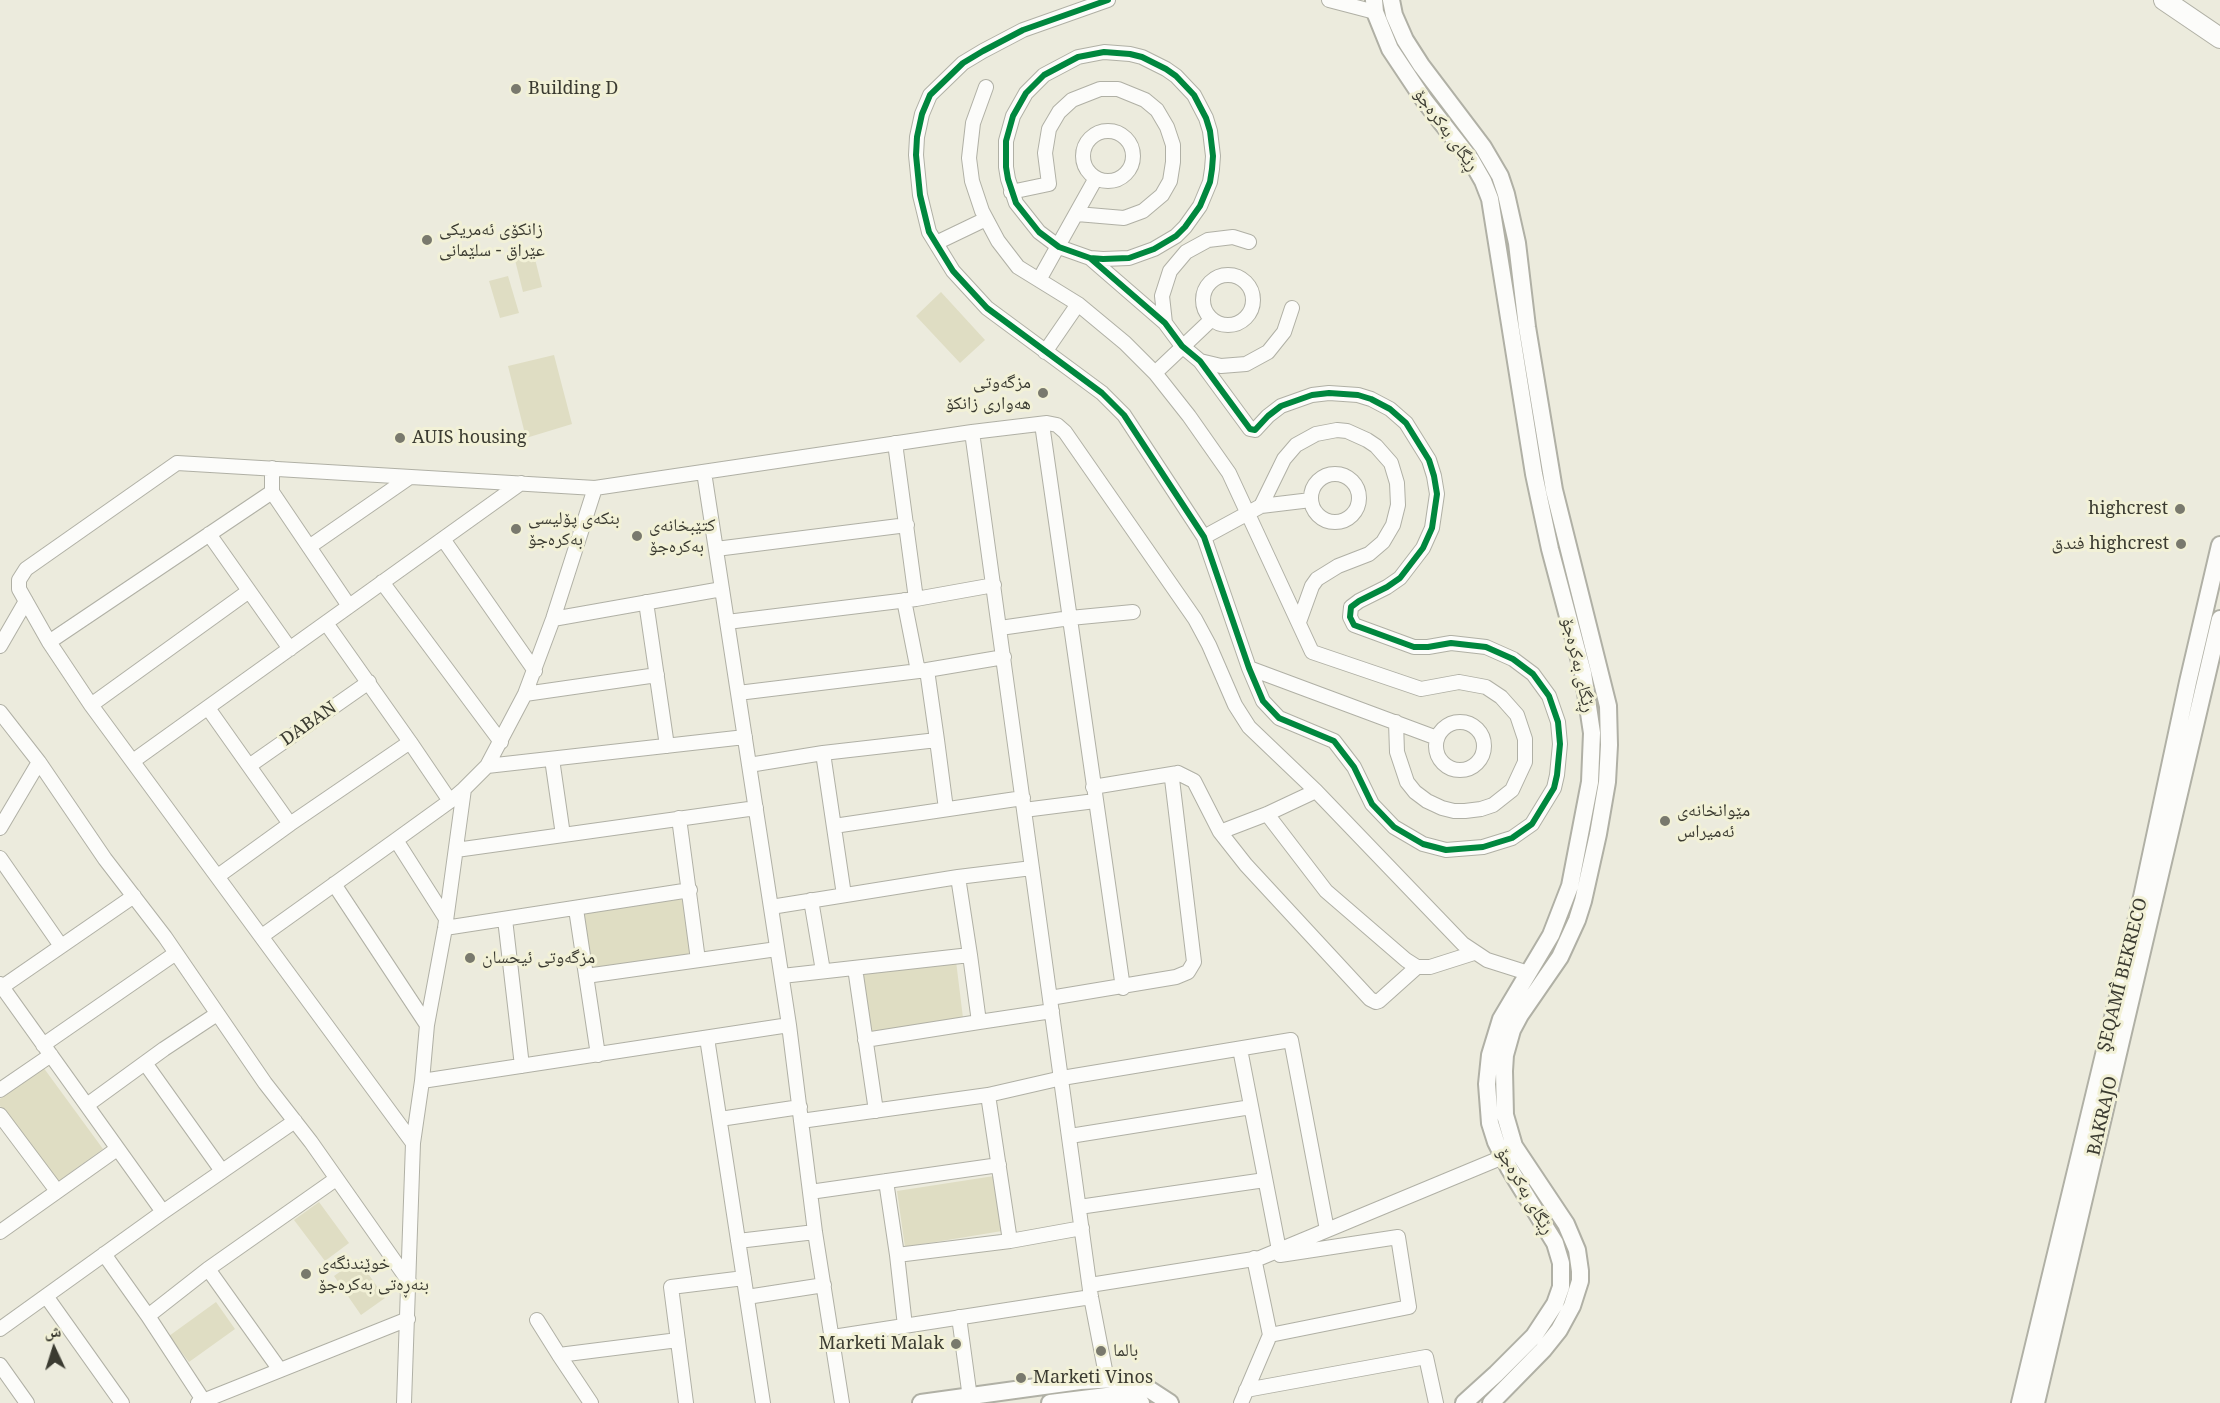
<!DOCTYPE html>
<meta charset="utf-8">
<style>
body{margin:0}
#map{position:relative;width:2220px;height:1403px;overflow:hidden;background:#ecebdd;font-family:"Noto Serif","Noto Naskh Arabic",serif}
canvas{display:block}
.north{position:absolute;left:24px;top:1319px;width:60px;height:60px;-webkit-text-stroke:4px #f2f1d7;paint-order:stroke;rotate:356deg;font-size:16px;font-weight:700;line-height:24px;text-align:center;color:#3b3b31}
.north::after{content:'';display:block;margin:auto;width:21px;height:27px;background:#3b3b31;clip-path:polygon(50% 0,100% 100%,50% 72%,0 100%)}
</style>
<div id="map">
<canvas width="2220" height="1403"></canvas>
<div class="north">ش</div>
</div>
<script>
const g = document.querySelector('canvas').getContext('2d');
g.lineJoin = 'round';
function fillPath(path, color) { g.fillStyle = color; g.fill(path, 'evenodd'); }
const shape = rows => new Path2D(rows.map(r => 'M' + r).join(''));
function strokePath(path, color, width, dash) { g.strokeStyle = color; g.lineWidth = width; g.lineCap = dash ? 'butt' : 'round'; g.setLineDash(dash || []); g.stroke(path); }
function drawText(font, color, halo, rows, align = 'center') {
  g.font = font + ' "Noto Serif","Noto Naskh Arabic",serif'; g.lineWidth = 6; g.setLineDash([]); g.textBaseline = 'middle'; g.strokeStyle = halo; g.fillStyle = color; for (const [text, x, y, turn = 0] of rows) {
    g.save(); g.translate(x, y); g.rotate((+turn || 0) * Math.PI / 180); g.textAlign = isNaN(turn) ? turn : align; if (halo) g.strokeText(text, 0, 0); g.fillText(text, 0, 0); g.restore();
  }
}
fillPath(shape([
 [533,251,542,287,523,292,514,256],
 [508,276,519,313,500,318,489,281],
 [941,292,985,340,960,363,916,316],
 [554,355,572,424,526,438,508,366],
 [684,899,692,956,592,969,584,911],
 [956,961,963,1018,868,1032,860,975],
 [43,1067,103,1149,56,1183,0,1106,0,1099],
 [994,1176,1002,1231,905,1247,897,1191],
 [319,1202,349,1243,325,1261,294,1220],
 [358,1259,385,1298,361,1315,334,1276],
 [216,1302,235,1329,189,1362,169,1336]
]), '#dfddc3');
const minor = shape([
 [1329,0,1375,12],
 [986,87,973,123,969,158,972,181,982,211,998,241,1018,267,1078,304,1125,343,1155,373,1189,416,1229,473,1312,652,1421,689,1459,682,1486,687,1501,697,1517,715,1525,739,1525,762,1512,790,1493,805,1481,809,1465,811,1454,811,1442,808,1427,801,1415,792,1407,782,1397,752,1396,722],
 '1083 156a25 25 0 1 1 50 0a25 25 0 1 1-50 0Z',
 [1011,192,1049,184,1045,153,1049,129,1059,112,1072,100,1100,89,1118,89,1145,100,1157,110,1167,127,1173,145,1173,162,1170,181,1162,195,1143,211,1124,218,1077,214],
 [936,243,986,219],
 [1090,258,1103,259,1129,258,1154,249,1176,236,1185,227,1200,206,1210,182,1212,169,1213,156,1210,131,1206,118,1194,95,1176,76,1166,69,1142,57,1130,54,1104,52,1078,57,1044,75,1026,93,1013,116,1006,141,1006,167,1008,179,1016,203,1039,232,1059,247,1090,258,1165,323,1182,346,1200,361,1250,429,1255,430,1268,416,1281,406,1312,395,1329,393,1358,395,1371,399,1390,409,1406,423,1429,460,1434,476,1437,494,1432,528,1423,548,1400,578,1387,587,1359,601,1351,607,1350,617,1354,625,1414,647,1428,647,1451,643,1486,647,1513,659,1533,674,1549,696,1558,722,1560,744,1557,775,1554,788,1532,824,1512,838,1483,847,1446,850,1423,844,1394,827,1372,804,1354,767,1334,741,1279,718,1263,701,1249,668,1204,537,1124,415,1102,393,987,308,953,271,929,232,920,195,916,155,917,137,922,114,930,95,963,63,983,51,1023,30,1108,0],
 '1203 300a25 25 0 1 1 50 0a25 25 0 1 1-50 0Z',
 [1039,280,1096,178],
 [1165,323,1162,296,1170,271,1186,252,1208,240,1233,237,1249,242],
 [1045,352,1078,304],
 [1200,361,1221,366,1246,364,1268,352,1284,332,1292,308],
 [1155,373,1212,319],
 [1042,424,1123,988],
 [972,432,1091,1297,1107,1380],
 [704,472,789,1025,815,1232,842,1403],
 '1311 498a24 24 0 1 1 48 0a24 24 0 1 1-48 0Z',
 [272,492,349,606],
 [1261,506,1311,500],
 [209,534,290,649],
 [1204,537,1261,506,1284,459,1296,445,1316,434,1337,430,1347,431,1367,440,1376,446,1391,463,1397,483,1398,505,1393,525,1383,542,1369,554,1338,566,1317,579,1312,586,1299,622],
 [443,539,535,671],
 [309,547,410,477],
 [716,549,907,525],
 [382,582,501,742],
 [916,599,994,585],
 [904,600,918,671],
 [646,602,667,746],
 [553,619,722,589],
 [727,622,916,599,895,443],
 [1000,628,1070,618,1133,612],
 [49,642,272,492,272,468],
 [0,646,26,601],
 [1249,668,1437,738],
 [738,693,927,670],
 [525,694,657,675],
 [91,705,249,591],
 [208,708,290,824],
 [0,712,39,762,105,859,165,937,265,1083,311,1142,410,1283],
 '1436 746a24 24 0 1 1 48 0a24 24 0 1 1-48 0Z',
 [937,740,946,809],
 [410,742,450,801],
 [823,753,844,895],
 [552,759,563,835],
 [133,761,521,483],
 [749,765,823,753,937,740,927,670,1004,657],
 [249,766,369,682],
 [487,766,745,737],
 [1093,787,1178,773],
 [1024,810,1095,801],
 [1267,814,1326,891,1406,960,1417,967,1430,967,1474,953],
 [679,818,698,960],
 [834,826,1023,798],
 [0,828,39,762],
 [1220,832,1246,865,1370,999,1376,1002,1379,1001,1417,967],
 [396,840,450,801,464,789],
 [456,850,756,808],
 [0,858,61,946],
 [218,876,290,824,410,742,326,623],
 [334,884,427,1025],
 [811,900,823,971],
 [771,907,958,877],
 [576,909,598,1055],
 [505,919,522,1066],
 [445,928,690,890],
 [262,936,396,840,445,917],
 [855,968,876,1111],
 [586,976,777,949],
 [782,976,970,955,958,877,1032,868],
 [0,984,163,1212],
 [2,987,134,896],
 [1050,998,1176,977,1188,972,1194,962,1172,779,1178,773,1194,781,1220,832,1267,814,1316,791],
 [979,1022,1052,1011],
 [707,1038,763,1403],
 [865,1040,979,1022,970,955],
 [43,1045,176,953],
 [1240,1049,1279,1250],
 [145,1063,222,1171],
 [422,1081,789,1025],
 [0,1090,51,1055],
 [988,1095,1062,1078,1291,1040,1327,1230],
 [87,1105,164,1049,217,1014],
 [0,1115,57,1191],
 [720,1119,800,1107],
 [801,1121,988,1095,1010,1241,1082,1228],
 [1070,1136,1251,1107],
 [413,1143,91,705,49,642,19,589,19,580,26,569,177,463,595,488,972,432,1047,423,1057,425,1065,432,1195,619,1209,645,1235,705,1249,727,1316,791,1463,944,1487,960,1528,973],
 [886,1181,897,1255],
 [810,1192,999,1165],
 [1079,1207,1265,1180],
 [0,1232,117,1149],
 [738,1241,815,1232],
 [104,1254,148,1316,203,1400],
 [208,1269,280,1370],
 [1090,1285,1260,1258,1503,1157],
 [46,1296,122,1403],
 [747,1297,824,1285],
 [148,1316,208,1269,336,1179],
 [959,1317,970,1398],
 [537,1320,559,1355],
 [905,1326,897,1255,1010,1241],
 [0,1329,163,1212,295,1121],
 [1270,1335,1409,1307,1398,1237,1280,1255],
 [833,1337,1091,1297],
 [0,1365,27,1403],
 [1246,1390,1426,1357,1436,1403],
 [198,1403,408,1319],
 [404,1403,413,1143,422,1081,427,1025,445,928,464,789,487,766,525,694,553,619,595,488],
 [591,1403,559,1355,678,1340],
 [686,1403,671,1287,744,1278],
 [1241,1403,1270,1335,1254,1258]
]);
const major = shape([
 [1374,0,1375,12,1390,49,1424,100,1471,160,1483,181,1490,199,1534,474,1550,549,1583,673,1592,733,1590,782,1570,886,1551,935,1501,1019,1490,1055,1487,1084,1490,1123,1496,1142,1509,1168,1555,1243,1561,1263,1561,1287,1555,1304,1534,1336,1496,1374,1464,1403],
 [1391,0,1394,15,1405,40,1421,65,1483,147,1500,176,1506,194,1517,243,1527,327,1554,490,1608,706,1609,745,1607,782,1598,834,1583,901,1577,920,1560,957,1520,1015,1512,1030,1505,1055,1504,1071,1505,1115,1514,1146,1566,1224,1577,1250,1580,1271,1580,1281,1572,1306,1559,1330,1543,1350,1491,1403],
 [921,1403,1080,1381,1117,1379,1147,1388,1170,1403],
 [1050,1403,1115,1395,1125,1396,1141,1403],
 [2020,1403,2142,897,2188,682,2220,545],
 [2036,1403,2220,619]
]);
const highway = shape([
 [2164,0,2220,38]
]);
strokePath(minor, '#b0b0a5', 16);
strokePath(major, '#b0b0a5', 20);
strokePath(highway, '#b0b0a5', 22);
strokePath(minor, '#fcfcfa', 14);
strokePath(major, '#fcfcfa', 16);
strokePath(highway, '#fcfcfa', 20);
strokePath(shape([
 [1090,258,1103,259,1129,258,1154,249,1176,236,1185,227,1200,206,1210,182,1212,169,1213,156,1210,131,1206,118,1194,95,1176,76,1166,69,1142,57,1130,54,1104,52,1078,57,1044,75,1026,93,1013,116,1006,141,1006,167,1008,179,1016,203,1039,232,1059,247,1090,258,1165,323,1182,346,1200,361,1250,429,1255,430,1268,416,1281,406,1312,395,1329,393,1358,395,1371,399,1390,409,1406,423,1429,460,1434,476,1437,494,1432,528,1423,548,1400,578,1387,587,1359,601,1351,607,1350,617,1354,625,1414,647,1428,647,1451,643,1486,647,1513,659,1533,674,1549,696,1558,722,1560,744,1557,775,1554,788,1532,824,1512,838,1483,847,1446,850,1423,844,1394,827,1372,804,1354,767,1334,741,1279,718,1263,701,1249,668,1204,537,1124,415,1102,393,987,308,953,271,929,232,920,195,916,155,917,137,922,114,930,95,963,63,983,51,1023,30,1108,0]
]), '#00873e', 6);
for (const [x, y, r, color] of [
 [516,89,6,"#79796d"],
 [427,240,6,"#79796d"],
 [1043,393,6,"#79796d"],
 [400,438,6,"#79796d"],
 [2180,509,6,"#79796d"],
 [516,529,6,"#79796d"],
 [637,536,6,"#79796d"],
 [2181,544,6,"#79796d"],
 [1665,821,6,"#79796d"],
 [470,958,6,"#79796d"],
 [306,1274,6,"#79796d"],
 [956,1344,6,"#79796d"],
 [1101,1351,6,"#79796d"],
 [1021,1378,6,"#79796d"]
]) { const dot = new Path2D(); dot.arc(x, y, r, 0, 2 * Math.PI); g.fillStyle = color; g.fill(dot); strokePath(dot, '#f2f1d7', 2); }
drawText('18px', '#3b3b31', '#f2f1d7', [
 ["Building D",528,89],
 ["زانکۆی ئەمریکی",439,230],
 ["عێراق - سلێمانی",439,251],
 ["مزگەوتی",1031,383,"right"],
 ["هەواری زانکۆ",1031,404,"right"],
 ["AUIS housing",412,438],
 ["highcrest",2168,509,"right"],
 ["بنکەی پۆلیسی",528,519],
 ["بەکرەجۆ",528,540],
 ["کتێبخانەی",649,526],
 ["بەکرەجۆ",649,547],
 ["فندق highcrest",2169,544,"right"],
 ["مێوانخانەی",1677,811],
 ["ئەمیراس",1677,832],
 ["مزگەوتی ئیحسان",482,958],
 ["خوێندنگەی",318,1264],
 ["بنەڕەتی بەکرەجۆ",318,1285],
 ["Marketi Malak",944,1344,"right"],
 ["بالما",1113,1351],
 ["Marketi Vinos",1033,1378]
], 'left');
drawText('18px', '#3b3b31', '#f2f1d7', [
 ["ڕێگای بەکرەجۆ",1446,130,54],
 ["ڕێگای بەکرەجۆ",1578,665,77],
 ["DABAN",309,724,-35],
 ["ŞEQAMÎ BEKRECO",2123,975,-76],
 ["BAKRAJO",2103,1116,-77],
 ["ڕێگای بەکرەجۆ",1525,1191,60]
]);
</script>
